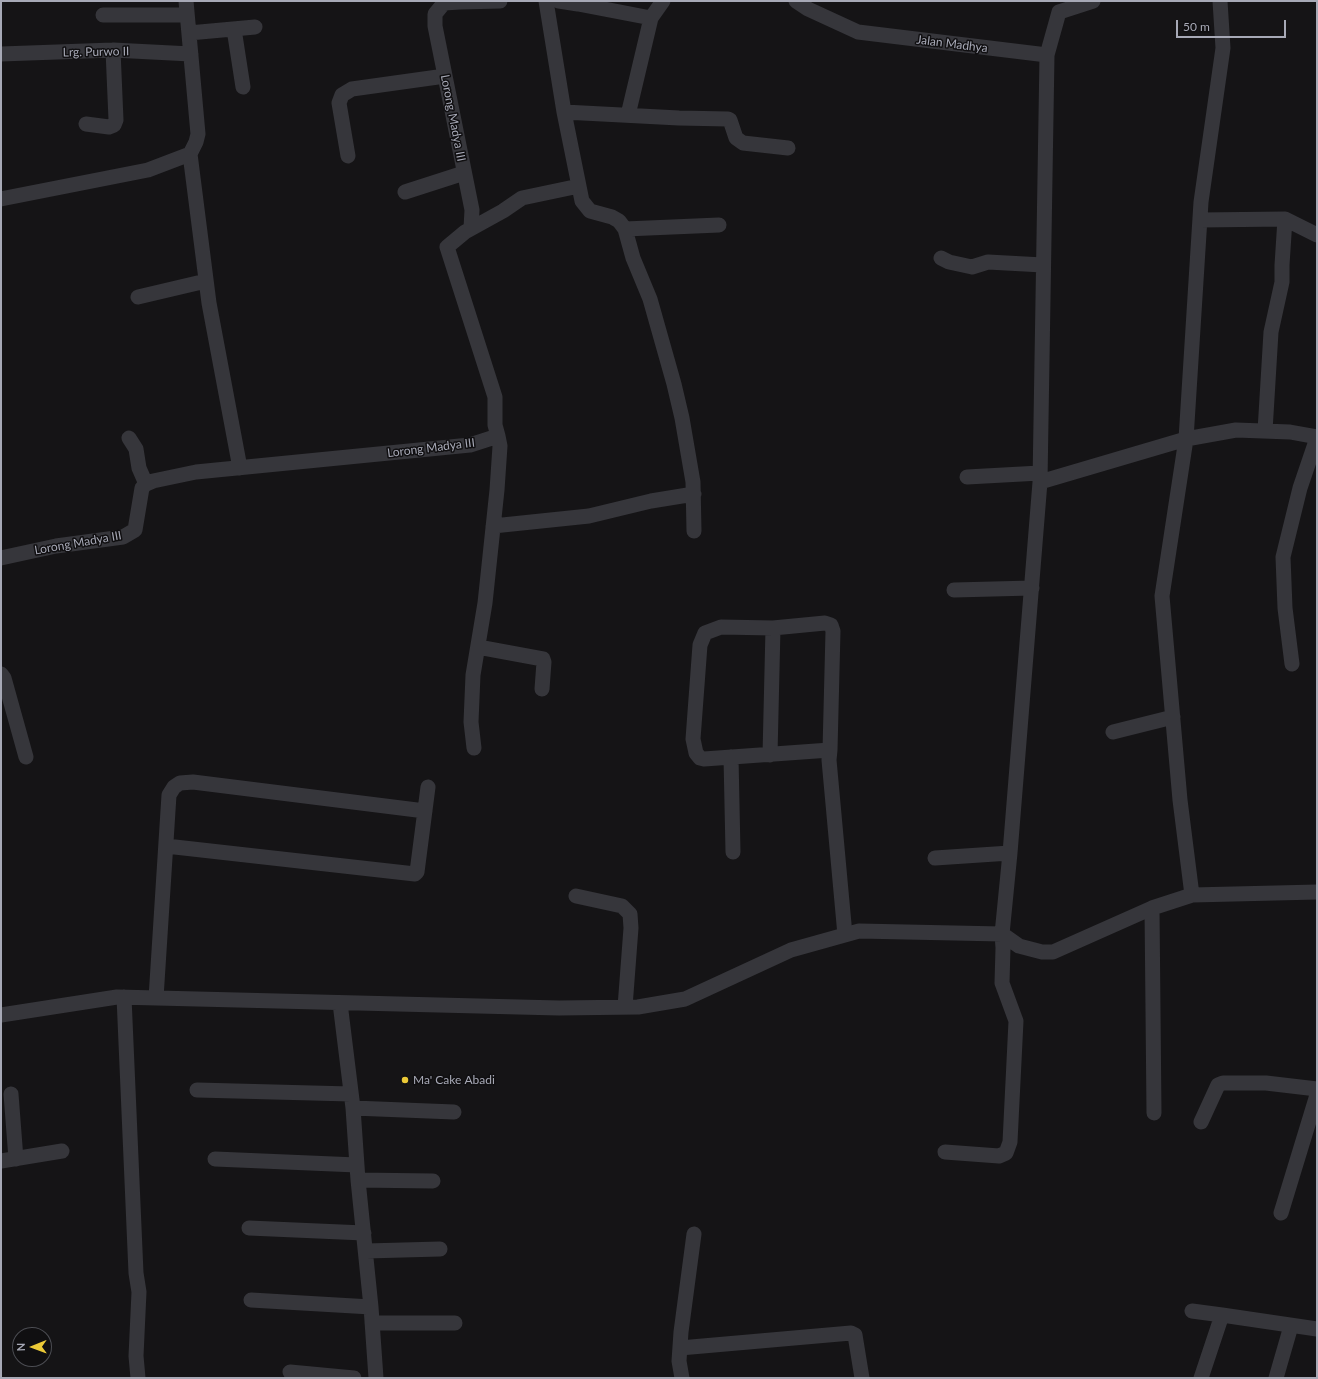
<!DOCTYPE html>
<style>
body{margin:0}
#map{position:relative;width:1318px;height:1379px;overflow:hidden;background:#151416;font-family:Lato,sans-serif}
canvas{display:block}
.frame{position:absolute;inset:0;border:2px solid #a7a9b6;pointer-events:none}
.north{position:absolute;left:12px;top:1327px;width:40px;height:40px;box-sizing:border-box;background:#100f11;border:1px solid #4c4d53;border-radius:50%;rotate:269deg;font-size:11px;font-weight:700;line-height:16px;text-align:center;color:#a7a9b6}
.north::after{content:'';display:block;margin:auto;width:14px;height:18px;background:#ebc937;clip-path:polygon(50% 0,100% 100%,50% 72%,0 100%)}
.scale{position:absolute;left:1176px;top:20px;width:110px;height:18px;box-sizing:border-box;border:2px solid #a7a9b6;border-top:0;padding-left:5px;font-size:12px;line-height:14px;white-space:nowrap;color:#a7a9b6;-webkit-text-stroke:3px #100f11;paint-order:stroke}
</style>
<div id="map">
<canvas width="1318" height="1379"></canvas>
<div class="frame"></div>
<div class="north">N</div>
<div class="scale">50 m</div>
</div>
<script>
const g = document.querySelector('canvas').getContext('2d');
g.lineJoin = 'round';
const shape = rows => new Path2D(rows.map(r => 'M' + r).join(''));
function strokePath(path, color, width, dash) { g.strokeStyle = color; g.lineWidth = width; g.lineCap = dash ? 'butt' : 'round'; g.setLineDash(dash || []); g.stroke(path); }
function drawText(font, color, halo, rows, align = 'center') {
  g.font = font + ' Lato,sans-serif'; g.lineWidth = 3; g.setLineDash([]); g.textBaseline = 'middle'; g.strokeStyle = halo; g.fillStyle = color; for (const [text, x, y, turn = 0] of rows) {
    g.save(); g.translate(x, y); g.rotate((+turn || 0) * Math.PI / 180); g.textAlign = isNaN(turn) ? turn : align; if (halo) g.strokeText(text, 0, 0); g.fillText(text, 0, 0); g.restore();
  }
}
strokePath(shape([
 [186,1,198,134,196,142,190,154],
 [460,1,460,2,444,3,435,14,435,26,472,210,471,228],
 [546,1,564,112,582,201,590,211,612,217,619,221,625,229,633,258,650,299,674,384,682,418,693,482,694,531],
 [559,1,578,4,651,18,663,1],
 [796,1,808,9,858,32,1047,55],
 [460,2,500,1],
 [103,15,187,15],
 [234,29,243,87],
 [189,33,255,27],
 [1,54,113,50,191,54],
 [564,112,679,118,728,119,730,120,736,138,743,143,788,148],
 [628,115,651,18],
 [86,124,109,127,114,125,116,120,113,50],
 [190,154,209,303,240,468],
 [348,156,339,103,342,95,352,89,445,76],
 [405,192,464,173],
 [1,199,148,170,190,154],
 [1200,220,1285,219,1317,235],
 [625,229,719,225],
 [941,258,949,262,972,267,988,262,1043,265],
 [138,297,206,281],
 [1265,431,1271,332,1282,282,1282,265,1285,219],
 [129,438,136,449,139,468,146,484],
 [967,477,1040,473],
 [1040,482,1186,439,1236,430,1290,432,1317,437],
 [493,526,589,516,651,501,694,494],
 [1,558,56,546,123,537,135,530,142,488,146,484,153,481,196,472,470,445,498,436,495,425,495,397,447,247,465,232,503,211,522,198,579,186],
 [954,590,1032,588],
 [478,647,543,659,544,662,542,689],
 [1292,664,1285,608,1283,557,1300,488,1317,438],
 [1,674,4,678,26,757],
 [1113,732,1173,717],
 [474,748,471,722,473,675,485,603,497,490,500,446,498,436],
 [830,750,704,759,700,758,696,753,693,739,700,645,705,633,721,627,773,628,825,623,831,625,833,631,830,750,829,760,845,935],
 [770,755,773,628],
 [731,757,733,852],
 [166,846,415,874,417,872,428,787],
 [935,858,1010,853],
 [1192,895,1180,800,1162,596,1186,439,1201,202,1223,48,1220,1],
 [576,896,622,906,630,914,631,928,625,1007],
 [1152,908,1154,1113],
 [1002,934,1019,946,1042,952,1053,952,1152,908,1192,895,1317,892],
 [124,997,136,1273,139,1292,136,1356,138,1378],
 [156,998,169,795,174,787,180,783,193,782,425,811],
 [340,1003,353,1108,358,1180,371,1307,376,1378],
 [1,1015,117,997,559,1008,638,1007,685,999,791,950,859,931,1002,934,1010,853,1040,482,1047,55,1059,12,1093,1],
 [197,1090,351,1094],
 [11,1094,16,1159],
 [353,1108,454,1112],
 [1201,1122,1218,1085,1223,1083,1266,1083,1317,1089],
 [945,1152,999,1156,1006,1153,1010,1142,1016,1021,1002,983,1003,948,1002,934],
 [215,1159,357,1165],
 [1,1161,62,1151],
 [358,1180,433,1181],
 [1281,1213,1317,1095],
 [249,1228,364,1233],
 [366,1251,440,1249],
 [251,1300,371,1307],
 [1192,1311,1222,1315],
 [372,1323,455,1323],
 [680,1348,851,1333,855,1335,862,1378],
 [290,1372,354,1378],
 [682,1378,679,1361,681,1332,694,1234],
 [1201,1378,1222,1315,1317,1329],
 [1276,1378,1291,1326]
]), '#36363b', 15);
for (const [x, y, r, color] of [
 [405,1080,4,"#ebc937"]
]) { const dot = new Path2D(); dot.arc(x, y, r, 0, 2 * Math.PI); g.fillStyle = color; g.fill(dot); strokePath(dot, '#100f11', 1.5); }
drawText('12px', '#a7a9b6', '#100f11', [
 ["Jalan Madhya",952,44,7],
 ["Lrg. Purwo II",96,52,-1],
 ["Lorong Madya III",453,118,79],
 ["Lorong Madya III",431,448,-7],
 ["Lorong Madya III",78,543,-10]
]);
drawText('12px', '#a7a9b6', '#100f11', [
 ["Ma' Cake Abadi",413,1080]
], 'left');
</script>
